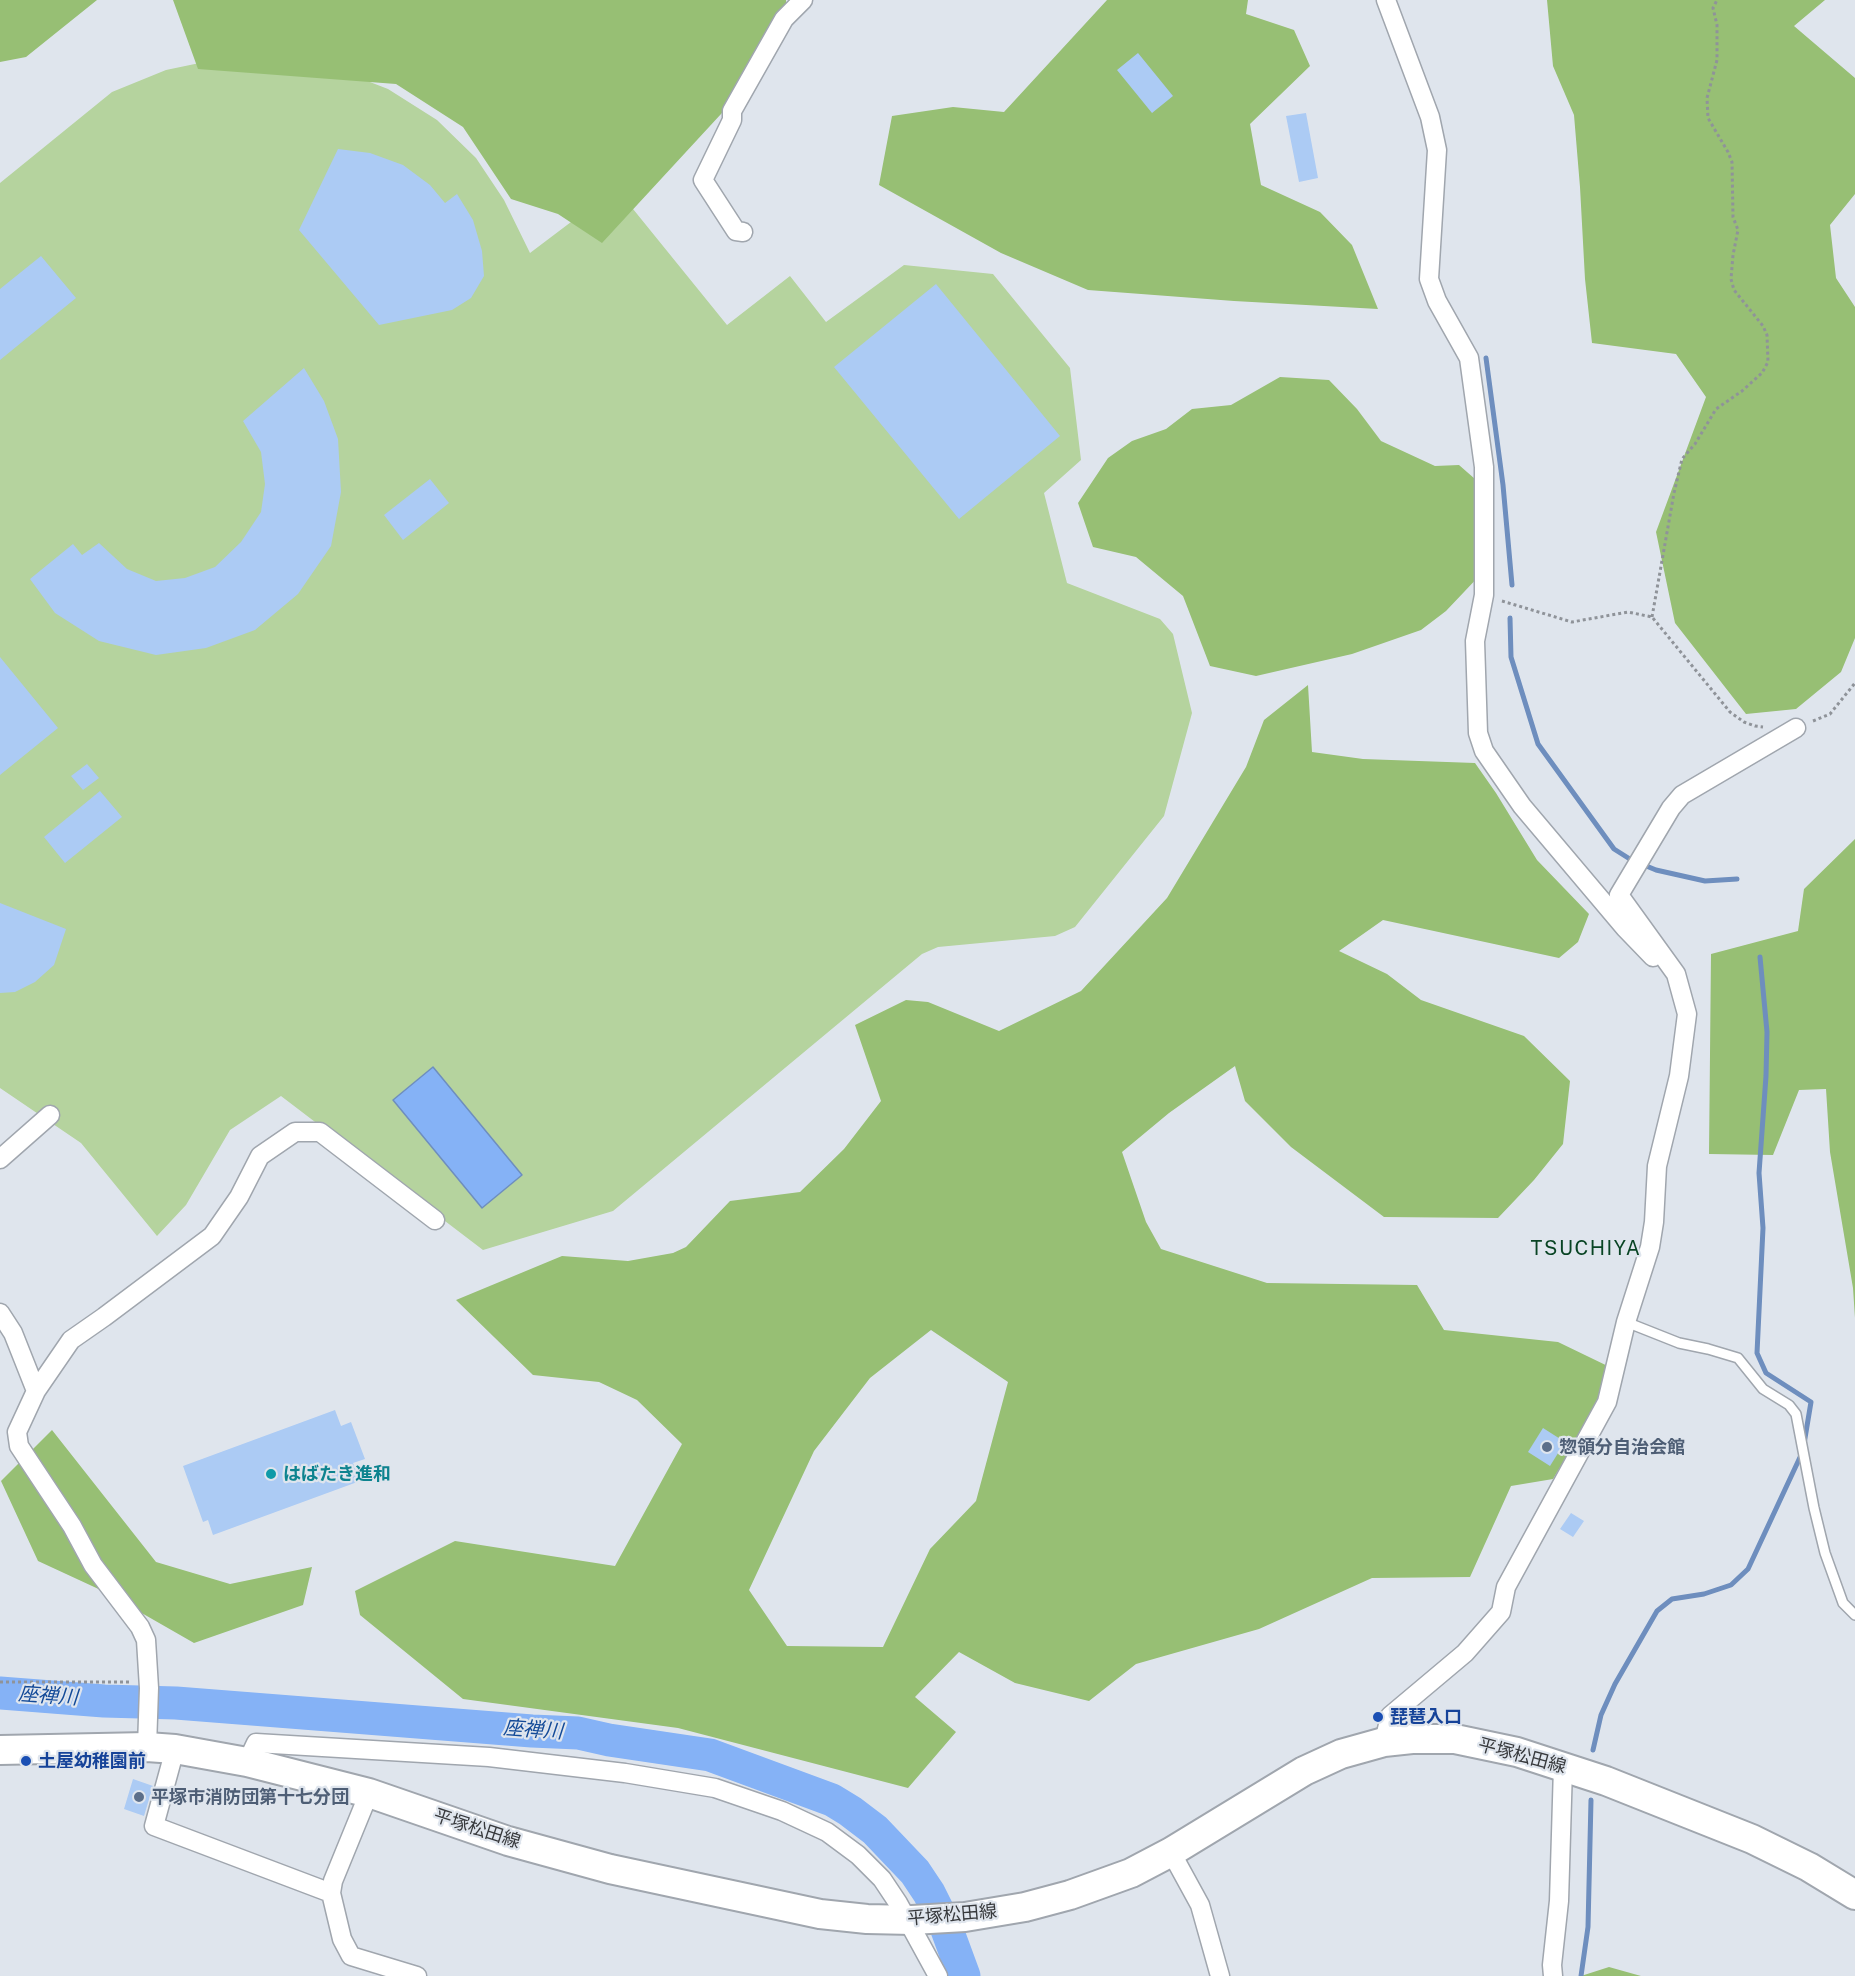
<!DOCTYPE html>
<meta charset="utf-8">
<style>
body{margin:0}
canvas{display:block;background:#dfe5ed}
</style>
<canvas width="1855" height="1976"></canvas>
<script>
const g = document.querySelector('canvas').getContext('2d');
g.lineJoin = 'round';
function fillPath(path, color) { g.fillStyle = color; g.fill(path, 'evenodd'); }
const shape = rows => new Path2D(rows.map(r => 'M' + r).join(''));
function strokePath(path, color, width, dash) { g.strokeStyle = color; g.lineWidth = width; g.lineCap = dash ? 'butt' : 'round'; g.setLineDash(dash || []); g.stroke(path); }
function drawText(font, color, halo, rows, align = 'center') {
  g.font = font + ' "Public Sans","Noto Sans JP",sans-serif'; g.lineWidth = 4.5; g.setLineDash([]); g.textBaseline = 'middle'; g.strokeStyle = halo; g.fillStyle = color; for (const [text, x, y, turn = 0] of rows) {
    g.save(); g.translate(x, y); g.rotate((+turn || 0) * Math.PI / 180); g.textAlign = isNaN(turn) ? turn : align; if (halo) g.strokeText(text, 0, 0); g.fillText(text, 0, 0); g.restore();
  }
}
fillPath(shape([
 [214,60,326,65,388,89,437,120,476,158,504,200,530,253,616,188,727,325,790,276,826,322,904,265,993,274,1070,368,1081,460,1044,493,1067,583,1160,619,1173,634,1192,713,1164,816,1075,927,1055,936,938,947,922,954,613,1211,483,1250,281,1096,230,1130,186,1205,157,1236,81,1143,0,1088,0,183,112,92,166,70]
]), '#b5d39e');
fillPath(shape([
 [0,0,97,0,26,57,0,62],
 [173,0,786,0,786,11,733,101,602,243,558,214,511,199,463,127,396,84,198,69],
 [1107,0,1248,0,1246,14,1294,30,1310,66,1250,124,1261,185,1320,212,1352,245,1378,309,1234,301,1088,290,1001,253,879,185,892,116,953,107,1004,112],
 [1547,0,1825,0,1794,26,1855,78,1855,194,1830,225,1836,278,1855,307,1855,638,1841,672,1796,709,1746,714,1675,623,1656,532,1706,397,1676,354,1592,343,1585,279,1580,187,1574,115,1553,66],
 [1280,377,1329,380,1357,409,1381,441,1435,466,1459,465,1483,486,1482,573,1446,611,1421,630,1352,654,1256,676,1210,666,1183,596,1136,557,1093,547,1078,503,1108,458,1132,441,1166,429,1192,409,1231,405],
 [1308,685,1312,752,1363,759,1475,763,1496,793,1537,860,1589,914,1578,942,1559,958,1383,920,1339,951,1387,974,1421,1000,1524,1036,1570,1081,1563,1144,1534,1180,1498,1218,1384,1217,1291,1147,1245,1101,1235,1066,1169,1113,1122,1152,1146,1222,1161,1249,1267,1283,1417,1285,1444,1330,1558,1342,1618,1371,1553,1479,1511,1486,1470,1577,1372,1578,1259,1629,1136,1664,1089,1701,1015,1683,959,1652,915,1697,956,1732,908,1788,678,1728,463,1699,360,1615,355,1591,455,1541,615,1566,682,1444,637,1400,599,1382,533,1375,456,1300,562,1256,628,1261,673,1253,686,1247,730,1201,800,1192,844,1149,881,1101,855,1025,906,1000,928,1002,999,1031,1081,991,1167,898,1246,767,1264,720],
 [931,1330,1008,1382,976,1501,930,1549,883,1647,787,1646,749,1590,814,1451,870,1378],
 [1855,839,1855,1318,1853,1288,1830,1152,1826,1089,1799,1090,1773,1155,1709,1154,1711,954,1798,931,1804,889],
 [52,1430,156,1562,230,1584,312,1567,303,1605,194,1643,105,1592,38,1561,1,1481],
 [1609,1967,1641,1976,1581,1976]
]), '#97bf74');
const water = shape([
 [433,1067,522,1175,482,1208,393,1100,433,1067]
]);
fillPath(water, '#85b2f6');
strokePath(water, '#6e8ebe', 1.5);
strokePath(shape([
 [1486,358,1503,485,1512,585],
 [1510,618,1511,657,1538,744,1614,849,1633,861],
 [1644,865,1656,870,1705,881,1737,879],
 [1760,957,1767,1032,1766,1076,1759,1173,1763,1228,1757,1353,1766,1373,1811,1402,1804,1444],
 [1593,1750,1601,1715,1615,1684,1657,1611,1672,1599,1704,1594,1731,1585,1748,1569,1802,1453],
 [1581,1976,1588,1927,1591,1800]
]), '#6e8ebe', 5);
strokePath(shape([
 [0,1693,104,1701,176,1703,532,1731,578,1733,609,1740,710,1755,832,1800,850,1811,875,1830,915,1872,929,1893,946,1927,964,1976]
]), '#85b2f6', 33);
fillPath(shape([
 [1138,53,1173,96,1152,113,1117,70],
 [1306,113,1318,178,1299,182,1286,116],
 [338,149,370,153,403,165,430,185,445,203,457,194,473,220,482,251,484,276,471,298,452,310,379,325,299,230],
 [41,256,76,298,0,360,0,289],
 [936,284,1060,436,959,519,834,367],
 [304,368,324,401,338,439,341,492,331,546,298,594,255,630,206,648,156,655,99,641,55,613,30,579,73,544,82,555,99,543,127,569,156,581,185,578,215,567,241,542,261,512,265,484,261,452,243,421],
 [430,479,449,503,403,540,384,515],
 [0,657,58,728,0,775],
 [87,764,99,778,83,790,71,776],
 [100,791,122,817,65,863,44,837],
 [0,903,66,929,54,965,35,982,15,992,0,993],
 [335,1410,341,1426,351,1422,365,1459,353,1463,360,1481,213,1535,208,1520,203,1522,183,1466],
 [1543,1428,1565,1442,1550,1466,1528,1452],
 [1571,1513,1584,1521,1573,1537,1560,1529],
 [133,1779,153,1786,144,1816,124,1809]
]), '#accbf4');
const service = shape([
 [1626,1322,1679,1343,1708,1349,1738,1358,1763,1389,1789,1405,1796,1414,1814,1508,1825,1553,1843,1603,1855,1615]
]);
const minor = shape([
 [1386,0,1430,117,1437,150,1429,279,1437,301,1469,358,1484,467,1484,595,1475,641,1478,733,1484,751,1522,806,1625,928,1653,957],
 [743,232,736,231,703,180,732,120,732,111,784,19,803,0],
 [0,1159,50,1115],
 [0,1313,13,1333,36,1391],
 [1384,1742,1390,1716,1465,1653,1501,1612,1506,1587,1607,1402,1626,1322,1650,1247,1654,1222,1657,1166,1679,1076,1687,1014,1676,974,1619,895,1671,808,1682,795,1796,728],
 [147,1747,149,1688,146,1640,140,1627,93,1565,72,1526,19,1446,17,1432,36,1391,71,1340,104,1317,212,1236,239,1197,260,1156,295,1132,320,1132,435,1220],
 [175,1749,154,1826,331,1893],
 [247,1762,256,1743,489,1757,625,1773,715,1788,782,1811,827,1832,858,1855,882,1879,898,1903,938,1976],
 [369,1793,333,1881,331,1893,342,1939,351,1956,417,1976],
 [1171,1852,1200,1905,1220,1976],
 [1553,1976,1552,1965,1559,1901,1563,1767]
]);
const primary = shape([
 [0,1750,147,1747,175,1749,247,1762,369,1793,508,1841,610,1869,820,1914,867,1919,912,1920,965,1917,1025,1907,1070,1895,1131,1873,1171,1852,1304,1771,1341,1754,1384,1742,1412,1739,1455,1739,1517,1752,1606,1781,1752,1839,1809,1867,1855,1895]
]);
strokePath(service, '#a0a6ae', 12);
strokePath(minor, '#a0a6ae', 21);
strokePath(primary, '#a0a6ae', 32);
strokePath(shape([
 [1502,601,1572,622,1628,612,1652,617,1730,712,1744,722,1755,726,1763,727],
 [1652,617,1674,493,1682,459,1695,444,1716,409,1742,391,1762,373,1768,362,1767,335,1763,326,1734,290,1731,279,1733,255,1738,230,1733,217,1732,162,1728,152,1708,118,1707,98,1717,60,1717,25,1713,8,1717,0],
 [1813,721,1830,714,1855,683],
 [0,1682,130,1682]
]), '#8f9399', 3, [3, 3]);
strokePath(service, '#fff', 9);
strokePath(minor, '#fff', 18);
strokePath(primary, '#fff', 28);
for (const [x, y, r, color] of [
 [1547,1447,6,"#5c6f8a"],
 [271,1474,6,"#0f9aa8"],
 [1378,1717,6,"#1a4fb4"],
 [26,1761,6,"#1a4fb4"],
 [139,1797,6,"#5c6f8a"]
]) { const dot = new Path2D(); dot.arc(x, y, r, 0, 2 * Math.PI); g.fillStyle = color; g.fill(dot); strokePath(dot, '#dfe5ed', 2); }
drawText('bold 18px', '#4e5e75', '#dfe5ed', [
 ["惣領分自治会館",1559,1447],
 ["平塚市消防団第十七分団",151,1797]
], 'left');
drawText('bold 18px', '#0d838f', '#dfe5ed', [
 ["はばたき進和",283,1474]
], 'left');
drawText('bold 18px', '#164399', '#dfe5ed', [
 ["琵琶入口",1390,1717],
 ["土屋幼稚園前",38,1761]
], 'left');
drawText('18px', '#37393c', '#dfe5ed', [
 ["平塚松田線",1522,1756,15],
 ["平塚松田線",477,1829,18],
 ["平塚松田線",952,1915,-5]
]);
g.letterSpacing = '1.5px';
drawText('20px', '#094424', '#dfe5ed', [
 ["TSUCHIYA",1586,1249]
]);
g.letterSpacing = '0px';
drawText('italic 20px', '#134a98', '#dfe5ed', [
 ["座禅川",48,1696,4],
 ["座禅川",533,1730,4]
]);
</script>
